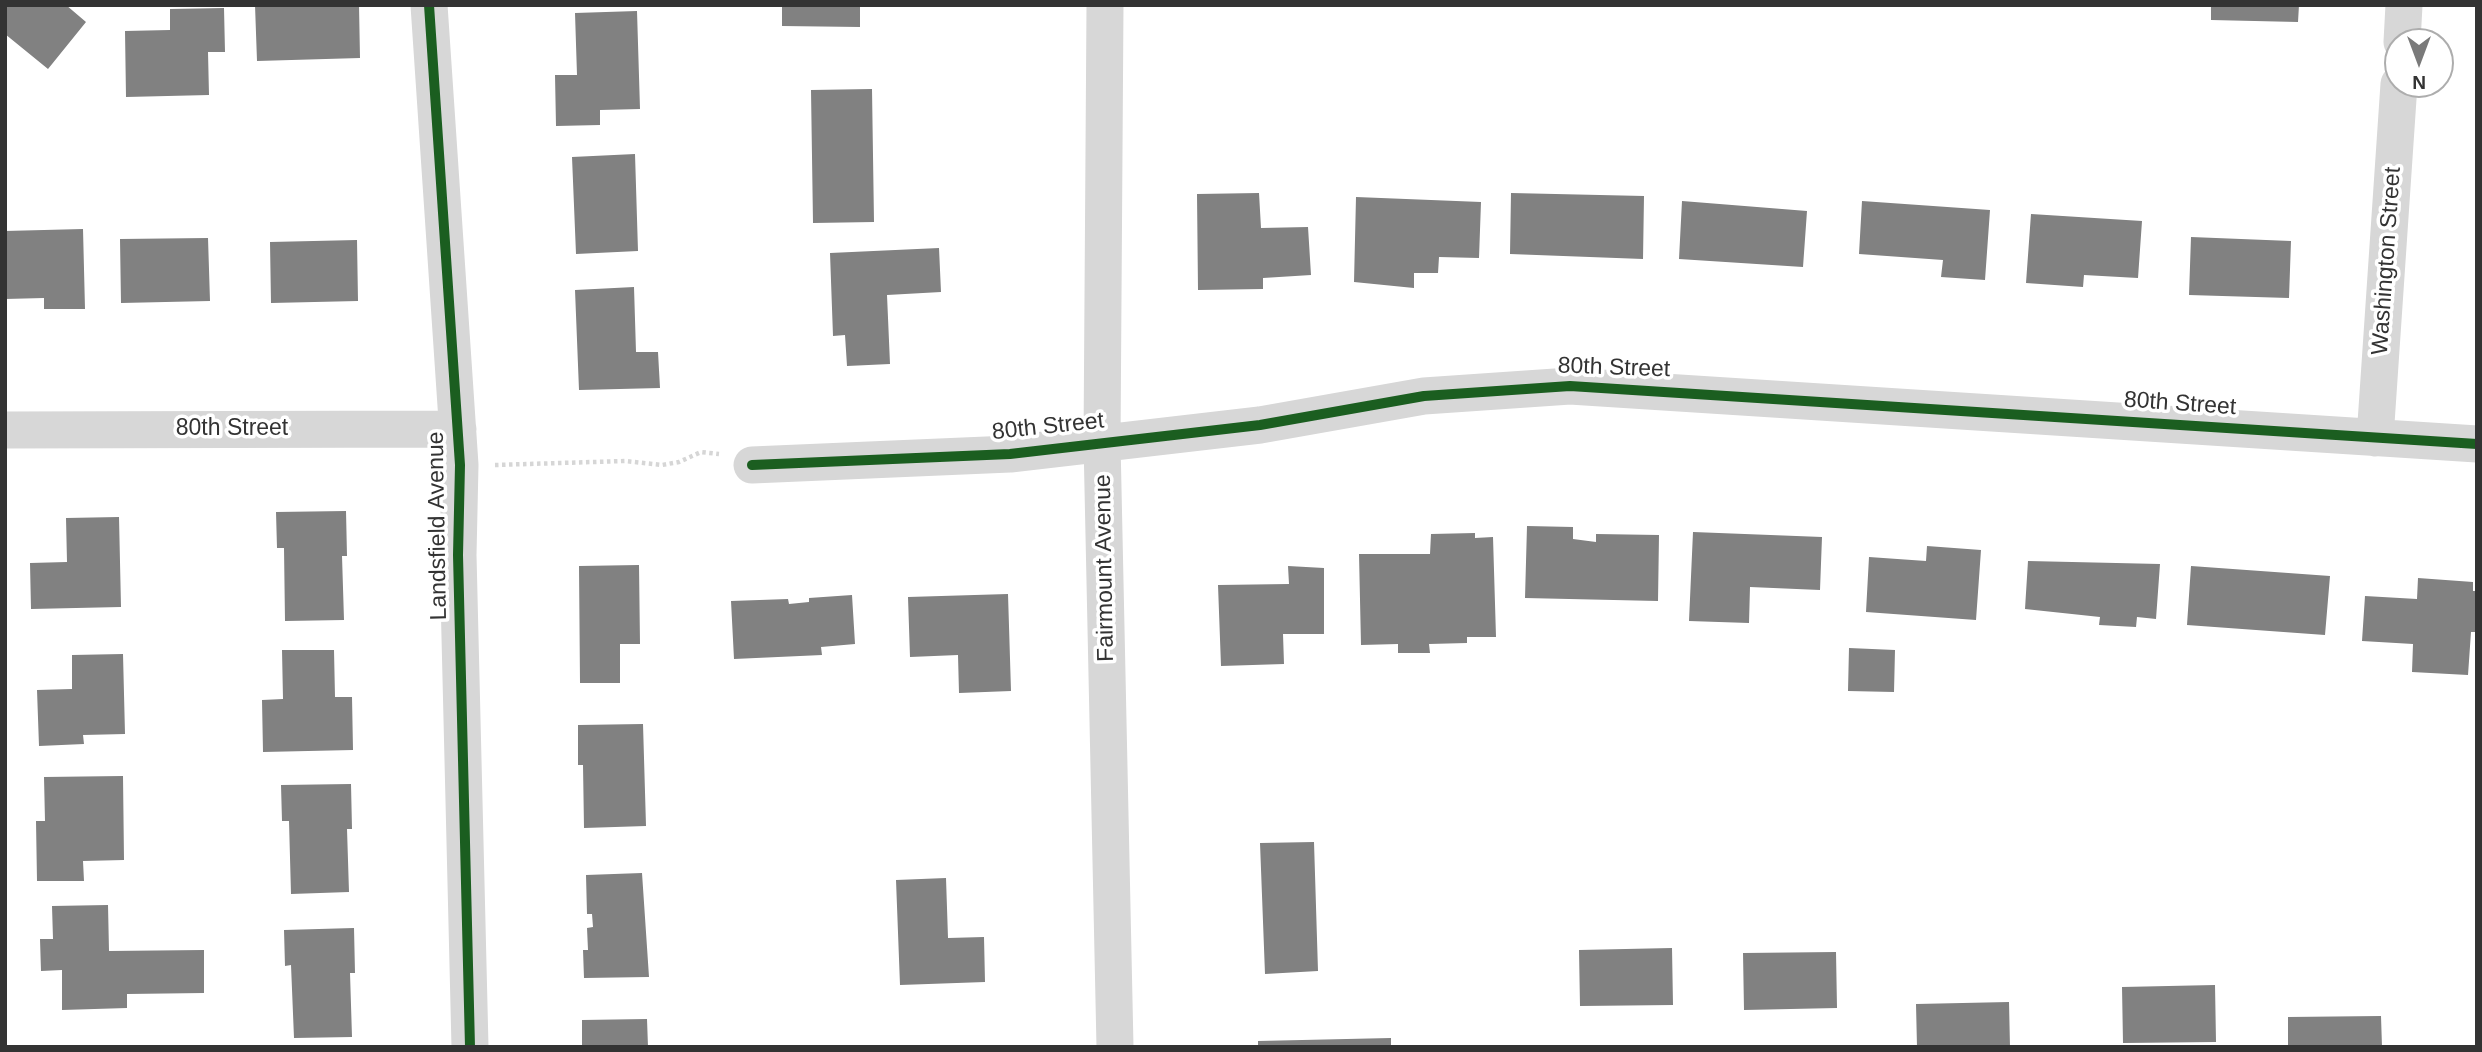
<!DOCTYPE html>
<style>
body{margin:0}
#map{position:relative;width:2482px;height:1052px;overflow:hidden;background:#fff;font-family:Helvetica,sans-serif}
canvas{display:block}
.frame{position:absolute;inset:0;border:7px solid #333;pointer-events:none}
.north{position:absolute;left:2384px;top:28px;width:70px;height:70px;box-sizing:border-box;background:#fff;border:2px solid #adadad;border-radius:50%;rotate:180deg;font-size:19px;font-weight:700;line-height:28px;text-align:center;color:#333}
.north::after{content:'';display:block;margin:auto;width:24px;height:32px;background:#7a7a7a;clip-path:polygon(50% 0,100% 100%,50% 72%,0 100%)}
</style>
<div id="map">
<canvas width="2482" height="1052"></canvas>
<div class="frame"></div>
<div class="north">N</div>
</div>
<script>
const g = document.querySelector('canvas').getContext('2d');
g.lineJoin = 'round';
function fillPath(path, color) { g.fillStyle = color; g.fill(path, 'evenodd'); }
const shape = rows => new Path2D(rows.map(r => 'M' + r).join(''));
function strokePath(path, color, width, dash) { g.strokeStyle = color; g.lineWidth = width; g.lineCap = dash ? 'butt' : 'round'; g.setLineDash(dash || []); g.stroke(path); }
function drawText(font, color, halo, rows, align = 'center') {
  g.font = font + ' Helvetica,sans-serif'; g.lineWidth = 7; g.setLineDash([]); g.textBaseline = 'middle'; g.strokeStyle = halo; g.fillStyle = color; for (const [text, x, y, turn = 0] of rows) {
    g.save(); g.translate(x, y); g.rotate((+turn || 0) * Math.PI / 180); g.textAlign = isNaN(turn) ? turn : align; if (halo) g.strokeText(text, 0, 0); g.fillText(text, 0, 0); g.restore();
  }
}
fillPath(shape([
 [5,5,66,5,86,22,48,69,5,34],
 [255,5,359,5,360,58,257,61],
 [782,5,860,5,860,27,782,26],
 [2211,5,2299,5,2298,22,2211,20],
 [224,8,225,52,208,52,209,95,126,97,125,31,170,30,170,9],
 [637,11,640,109,600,110,600,125,556,126,555,75,577,75,575,13],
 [872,89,874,222,813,223,811,90],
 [635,154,638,251,576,254,572,157],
 [1259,193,1261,228,1308,227,1311,275,1263,278,1263,289,1198,290,1197,194],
 [1511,193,1644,196,1643,259,1510,254],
 [1356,197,1481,202,1479,258,1439,257,1438,273,1414,273,1414,288,1354,282],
 [1682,201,1807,211,1803,267,1679,259],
 [1862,201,1990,210,1985,280,1941,277,1943,260,1859,254],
 [2031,214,2142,221,2138,278,2084,275,2083,287,2026,283],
 [83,229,85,309,44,309,44,298,5,299,5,231],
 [2191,237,2291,241,2289,298,2189,295],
 [208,238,210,301,121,303,120,239],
 [357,240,358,301,271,303,270,242],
 [939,248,941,292,887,295,890,364,847,366,845,335,833,336,830,253],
 [634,287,636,352,658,352,660,388,579,390,575,290],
 [346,511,347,556,342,556,344,620,285,621,284,548,277,548,276,512],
 [119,517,121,607,31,609,30,563,67,562,66,518],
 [1527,526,1573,527,1573,539,1596,542,1596,534,1659,535,1658,601,1525,598],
 [1693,532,1822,537,1820,590,1750,587,1749,623,1689,621],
 [1475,533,1475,538,1493,537,1496,637,1467,637,1467,643,1429,644,1430,653,1398,653,1398,644,1361,645,1359,554,1430,554,1431,534],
 [1927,546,1981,550,1976,620,1866,612,1869,557,1926,561],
 [2028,561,2160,564,2156,619,2137,617,2136,627,2099,625,2100,617,2025,609],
 [639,565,640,644,620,644,620,683,580,683,579,566],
 [1288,566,1324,568,1324,634,1283,634,1284,664,1221,666,1218,585,1289,584],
 [2191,566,2330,576,2325,635,2187,625],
 [2418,578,2473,582,2473,591,2477,591,2477,632,2471,632,2468,675,2412,672,2413,644,2362,641,2365,596,2417,599],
 [1008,594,1011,691,959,693,958,655,910,657,908,597],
 [852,595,855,644,821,647,822,655,734,659,731,601,788,599,789,604,809,602,809,598],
 [1849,648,1895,650,1894,692,1848,691],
 [282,650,334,650,335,697,352,697,353,750,263,752,262,700,283,699],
 [123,654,125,734,83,735,84,744,39,746,37,690,72,689,72,655],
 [643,724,646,826,584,828,583,765,578,765,578,725],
 [123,776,124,860,83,861,84,881,37,881,36,821,45,821,44,777],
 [351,784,352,829,347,829,349,892,291,894,289,821,282,821,281,785],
 [1314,842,1318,971,1265,974,1260,843],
 [642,873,649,977,584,978,583,950,588,950,587,928,593,927,592,914,587,914,586,875],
 [946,878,948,938,984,937,985,982,900,985,896,880],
 [108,905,109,951,204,950,204,993,127,994,127,1008,62,1010,62,970,41,971,40,939,53,939,52,906],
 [354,928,355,973,350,973,352,1037,294,1038,291,965,285,966,284,930],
 [1672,948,1673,1005,1580,1006,1579,950],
 [1836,952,1837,1008,1744,1010,1743,953],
 [2215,985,2216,1042,2123,1043,2122,987],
 [2009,1002,2010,1047,1917,1047,1916,1004],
 [2381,1016,2382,1047,2288,1047,2288,1017],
 [647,1019,648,1047,582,1047,582,1020],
 [1391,1038,1391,1047,1258,1047,1258,1041]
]), '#818181');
strokePath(shape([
 [495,465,625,461,662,465,679,462,701,452,719,454]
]), '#d6d6d6', 4.5, [3.5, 3.5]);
strokePath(shape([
 [429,5,460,465,458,555,470,1047],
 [1105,5,1102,442,1115,1047],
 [2402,42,2404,5],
 [5,430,458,429],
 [2375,438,2399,84],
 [752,465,1010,454,1260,425,1424,396,1570,386,2477,444]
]), '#d7d7d7', 37);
strokePath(shape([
 [429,5,460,465,458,555,470,1047],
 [752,465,1010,454,1260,425,1424,396,1570,386,2477,444]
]), '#1b5e20', 10);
drawText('23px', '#333', '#fff', [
 ["Washington Street",2387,261,-86],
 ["80th Street",1614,368,2],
 ["80th Street",2180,404,4],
 ["80th Street",1048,427,-6],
 ["80th Street",232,429],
 ["Landsfield Avenue",438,526,-91],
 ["Fairmount Avenue",1105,568,-91]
]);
</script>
